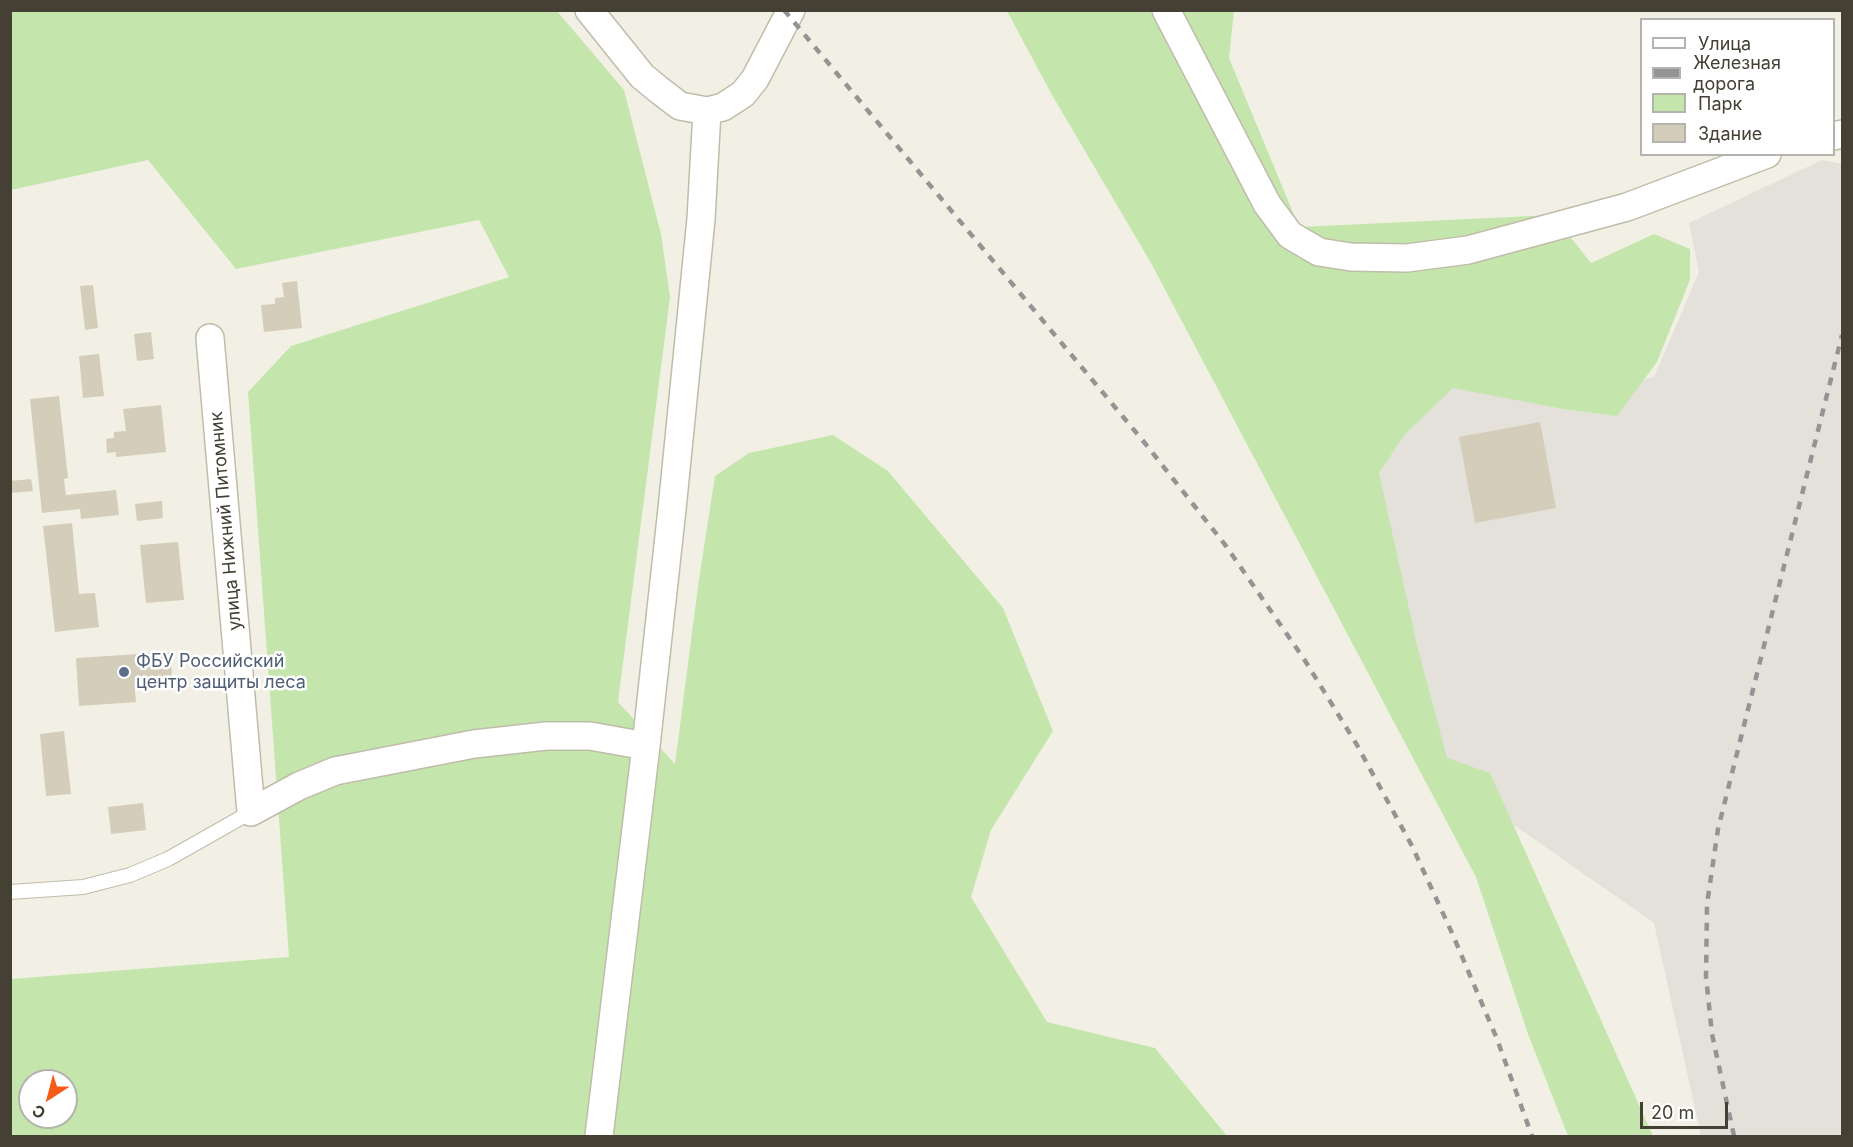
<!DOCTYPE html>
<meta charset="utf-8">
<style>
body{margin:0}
#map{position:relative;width:1853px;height:1147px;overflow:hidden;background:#f2f0e5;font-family:Inter,sans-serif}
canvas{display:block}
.frame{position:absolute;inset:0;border:12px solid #444034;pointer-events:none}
.legend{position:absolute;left:1640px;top:18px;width:195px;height:138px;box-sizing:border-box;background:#fff;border:2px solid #b4b3ae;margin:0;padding:8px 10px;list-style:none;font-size:18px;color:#444034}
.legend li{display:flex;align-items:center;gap:12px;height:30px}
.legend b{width:30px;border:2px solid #b4b3ae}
.north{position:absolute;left:18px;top:1069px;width:60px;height:60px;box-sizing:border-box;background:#fff;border:2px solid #b4b3ae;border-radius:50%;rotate:216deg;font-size:16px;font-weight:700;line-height:24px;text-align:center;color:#444034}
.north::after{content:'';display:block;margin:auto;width:21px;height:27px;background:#f75b16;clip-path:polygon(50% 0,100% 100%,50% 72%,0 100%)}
.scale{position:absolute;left:1640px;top:1102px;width:88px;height:27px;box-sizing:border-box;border:3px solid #444034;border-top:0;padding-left:8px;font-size:18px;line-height:21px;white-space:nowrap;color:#444034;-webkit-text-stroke:4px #fff;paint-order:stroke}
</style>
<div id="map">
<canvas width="1853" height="1147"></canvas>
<div class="frame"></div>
<ul class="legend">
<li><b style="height:8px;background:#fff"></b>Улица</li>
<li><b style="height:8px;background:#949494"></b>Железная дорога</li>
<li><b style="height:16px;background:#c4e6ad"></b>Парк</li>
<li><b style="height:16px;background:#d3cdba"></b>Здание</li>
</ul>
<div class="north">С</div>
<div class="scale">20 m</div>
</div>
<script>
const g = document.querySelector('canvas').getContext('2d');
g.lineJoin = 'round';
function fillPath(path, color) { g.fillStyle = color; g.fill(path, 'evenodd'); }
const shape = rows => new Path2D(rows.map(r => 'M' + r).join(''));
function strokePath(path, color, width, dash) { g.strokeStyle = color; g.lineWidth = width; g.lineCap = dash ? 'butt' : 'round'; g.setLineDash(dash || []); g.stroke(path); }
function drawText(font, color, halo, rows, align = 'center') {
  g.font = font + ' Inter,sans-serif'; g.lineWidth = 5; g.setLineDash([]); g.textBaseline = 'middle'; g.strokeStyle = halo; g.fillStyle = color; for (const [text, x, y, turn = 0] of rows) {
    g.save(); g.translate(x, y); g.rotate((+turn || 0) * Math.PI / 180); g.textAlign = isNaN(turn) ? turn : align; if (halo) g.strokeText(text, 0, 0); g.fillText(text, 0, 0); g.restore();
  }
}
fillPath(shape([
 [1822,160,1842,164,1842,1136,1701,1136,1654,923,1441,774,1360,476,1457,368,1591,393,1654,377,1699,272,1689,223]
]), '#e4e1da');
fillPath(shape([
 [10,11,557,11,624,90,661,234,670,297,618,702,675,764,698,586,715,476,749,453,833,435,888,471,1003,608,1053,731,991,830,971,897,1047,1022,1155,1048,1227,1136,11,1136,11,979,289,957,248,392,291,346,509,277,479,220,236,269,148,160,11,190],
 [30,1081,66,1081,66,1117,30,1117],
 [1007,11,1234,11,1229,58,1299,227,1553,215,1591,263,1654,234,1690,249,1690,280,1657,362,1617,416,1563,409,1453,388,1404,435,1379,473,1417,645,1447,758,1490,773,1653,1136,1568,1136,1528,1034,1476,877,1151,263,1052,95]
]), '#c4e6ad');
fillPath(shape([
 [297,281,302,328,264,332,261,305,275,304,275,298,284,297,282,283],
 [93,285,98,328,85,330,80,286],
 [151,332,154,359,137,361,134,334],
 [99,354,104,396,83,398,79,356],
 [59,396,67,469,68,478,64,479,66,495,116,490,119,515,81,519,80,509,42,513,30,399],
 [161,405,166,452,116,457,116,452,107,453,106,439,114,438,114,432,126,431,123,409],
 [1540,422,1556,508,1475,523,1459,437],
 [31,479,33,491,10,493,10,481],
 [162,501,163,518,137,521,135,504],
 [72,523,79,594,95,593,99,627,55,632,43,526],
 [178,542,184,600,146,603,140,545],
 [170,652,173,687,135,690,136,702,79,706,76,658],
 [64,731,71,794,46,796,40,734],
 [143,803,146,830,111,834,108,807]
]), '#d3cdba');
const service = shape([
 [10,892,83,887,130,875,168,859,251,812]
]);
const minor = shape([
 [589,10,642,76,659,90,680,106,707,111,723,107,743,94,755,79,791,10],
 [1166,10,1267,204,1290,235,1319,252,1351,257,1407,258,1468,250,1627,207,1767,154],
 [1834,136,1842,134],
 [210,338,251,812,299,786,335,771,474,744,546,736,590,736,646,746],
 [599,1136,646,746,672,509,701,219,707,111]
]);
strokePath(service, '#c0bcaa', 16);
strokePath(minor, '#c0bcaa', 30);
strokePath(service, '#fff', 14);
strokePath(minor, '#fff', 27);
strokePath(shape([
 [784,10,1144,442,1226,546,1304,659,1357,745,1412,846,1452,933,1497,1039,1532,1136],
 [1734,1136,1712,1034,1706,977,1707,904,1718,829,1842,335]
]), '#949494', 4.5, [8, 8]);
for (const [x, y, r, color] of [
 [124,672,6,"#5c6f8a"]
]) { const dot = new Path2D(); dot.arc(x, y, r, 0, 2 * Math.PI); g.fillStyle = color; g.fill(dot); strokePath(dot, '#fff', 2); }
drawText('18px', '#444034', '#fff', [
 ["улица Нижний Питомник",226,521,-95]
]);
drawText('18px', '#4e5e75', '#fff', [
 ["ФБУ Российский",136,662],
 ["центр защиты леса",136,683]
], 'left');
</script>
